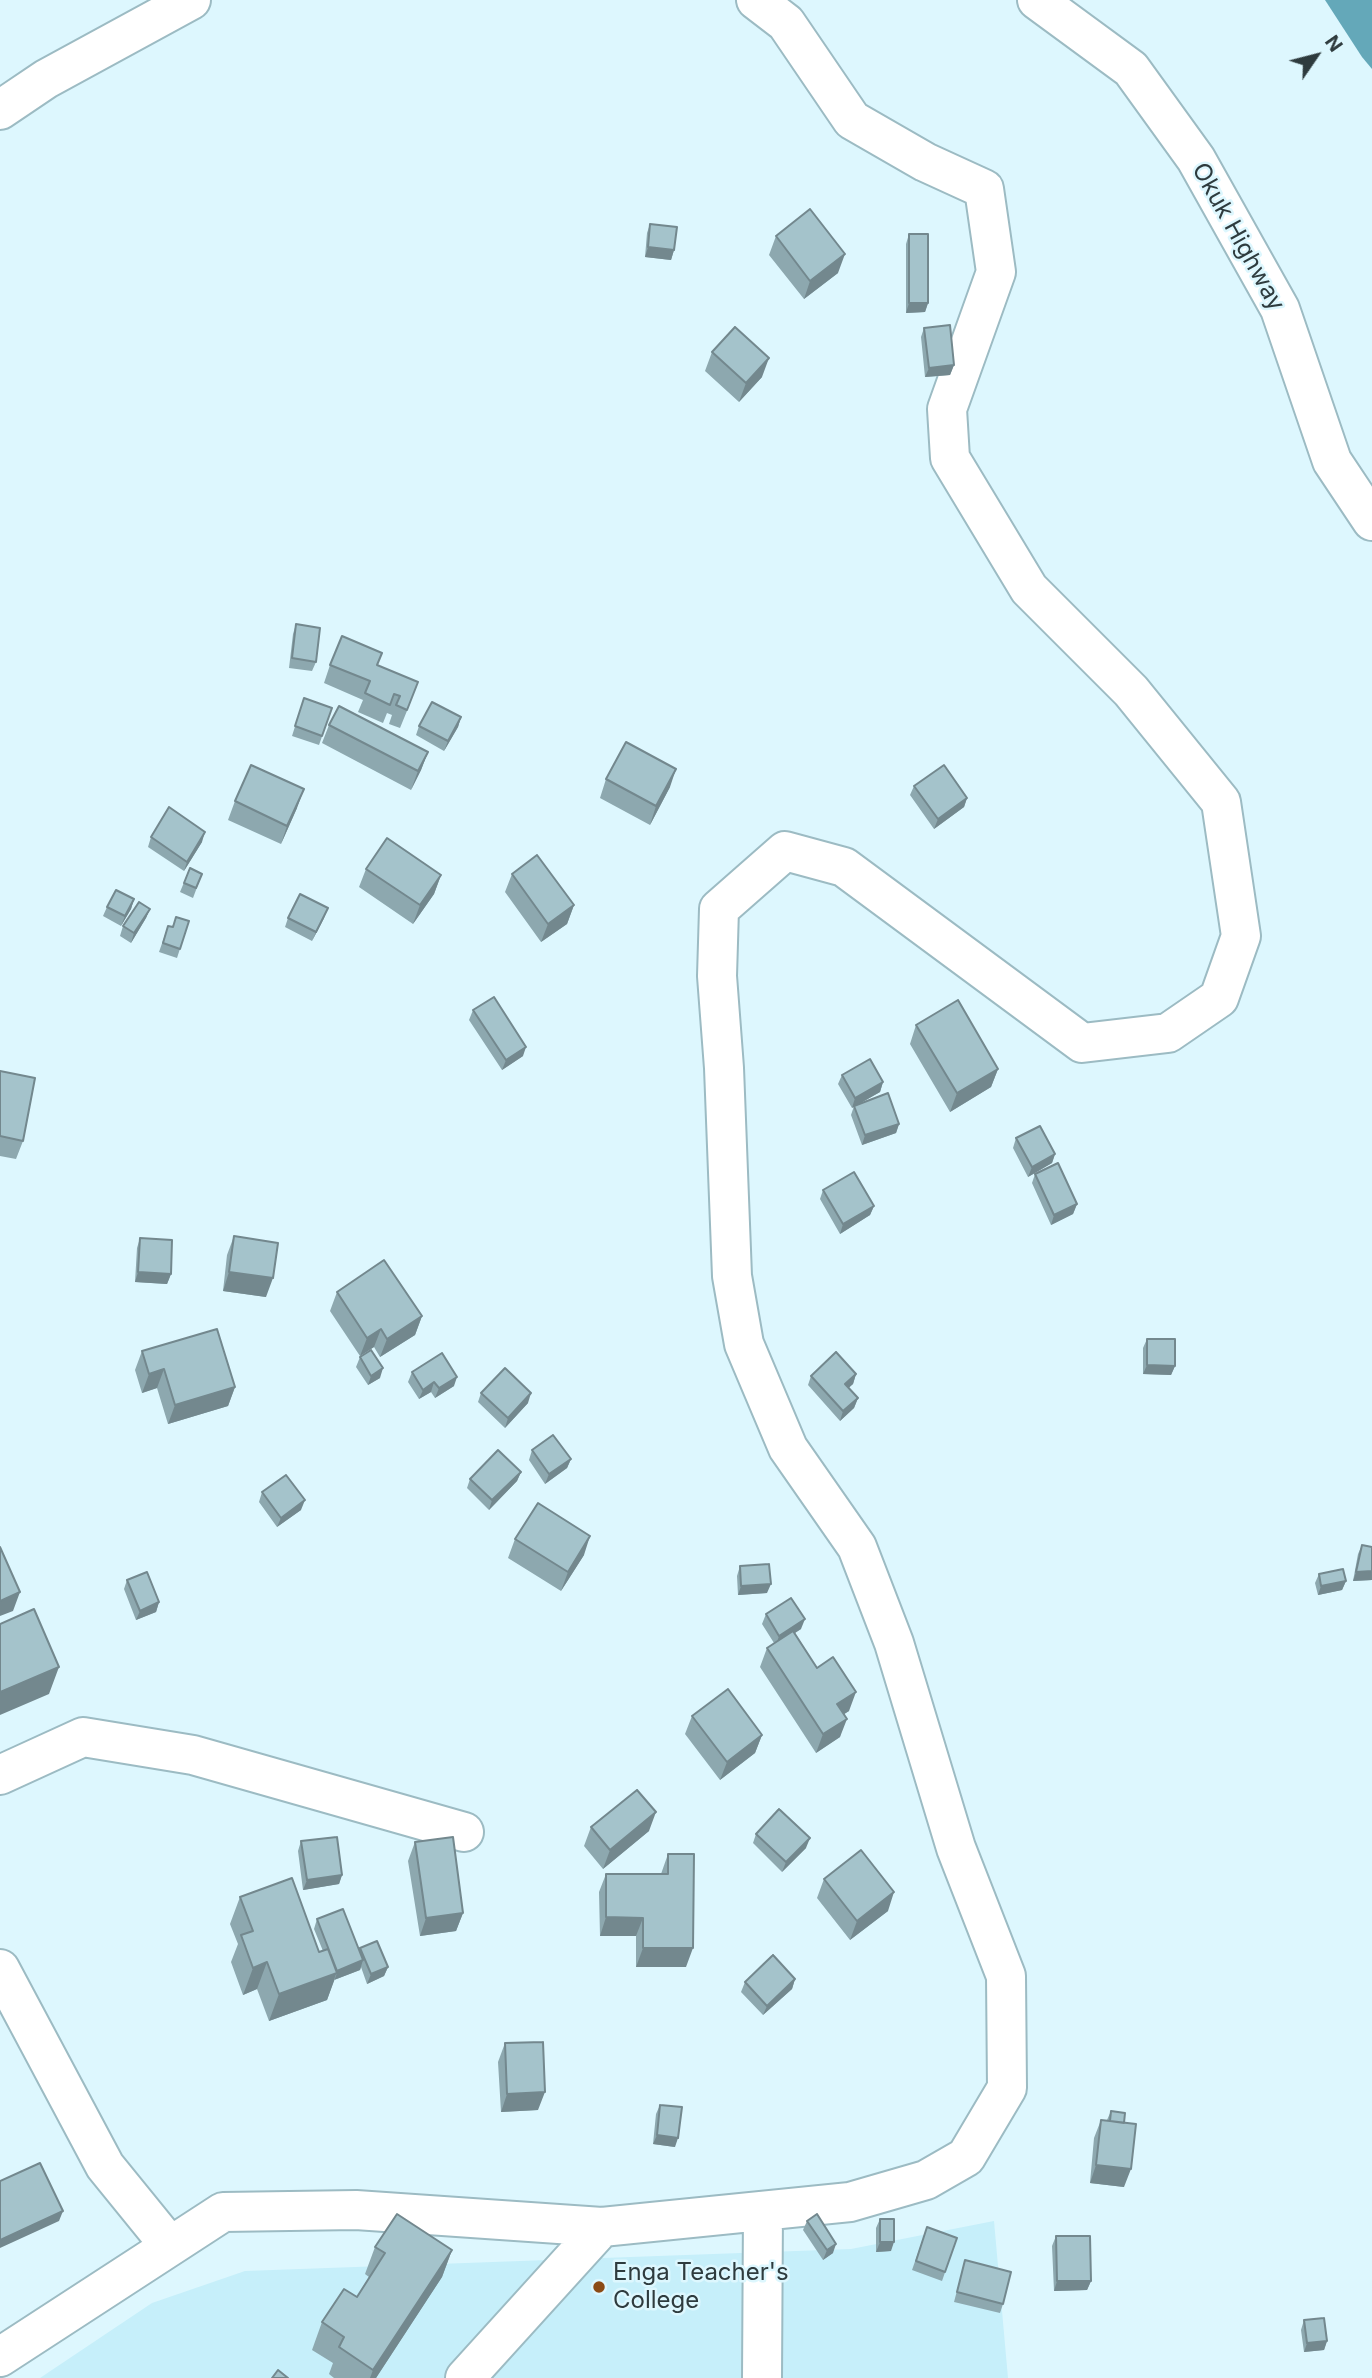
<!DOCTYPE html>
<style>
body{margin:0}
#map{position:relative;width:1372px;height:2378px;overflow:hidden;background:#ddf7fe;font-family:Inter,sans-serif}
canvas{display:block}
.north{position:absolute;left:1281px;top:21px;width:70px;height:70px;-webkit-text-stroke:5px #ddf7fe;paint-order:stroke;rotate:55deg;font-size:19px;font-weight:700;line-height:28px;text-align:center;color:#2e3b3e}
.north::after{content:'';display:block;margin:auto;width:24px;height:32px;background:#2e3b3e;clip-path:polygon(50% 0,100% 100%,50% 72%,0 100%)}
</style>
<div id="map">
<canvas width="1372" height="2378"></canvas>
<div class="north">N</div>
</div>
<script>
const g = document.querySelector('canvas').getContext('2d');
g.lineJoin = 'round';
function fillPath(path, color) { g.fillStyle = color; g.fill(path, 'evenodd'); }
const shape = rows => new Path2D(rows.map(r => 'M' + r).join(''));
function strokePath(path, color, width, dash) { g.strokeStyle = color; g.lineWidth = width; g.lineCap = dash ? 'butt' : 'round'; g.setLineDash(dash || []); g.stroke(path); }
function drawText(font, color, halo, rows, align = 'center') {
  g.font = font + ' Inter,sans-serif'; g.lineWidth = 5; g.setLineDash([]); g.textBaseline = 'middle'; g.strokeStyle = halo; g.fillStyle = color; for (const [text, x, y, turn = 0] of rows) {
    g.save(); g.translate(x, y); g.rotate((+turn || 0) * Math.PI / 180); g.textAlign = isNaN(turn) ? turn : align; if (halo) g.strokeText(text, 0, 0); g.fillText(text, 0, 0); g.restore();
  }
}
fillPath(shape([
 [994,2221,1008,2378,40,2378,152,2303,245,2271,851,2249]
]), '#c6effa');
fillPath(shape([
 [1325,0,1372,0,1372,69,1362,57]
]), '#64a8b9');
const minor = shape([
 [0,110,46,79,191,0],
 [0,1775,83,1737,193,1755,464,1832],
 [0,1969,105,2166,170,2246],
 [0,2357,223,2212,356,2210,602,2227,850,2202,926,2180,966,2157,1007,2088,1006,1976,956,1848,894,1643,857,1547,788,1448,744,1344,732,1276,724,1068,717,976,719,909,785,851,844,867,1082,1043,1168,1033,1219,998,1241,936,1221,802,1131,691,1029,589,950,458,947,409,996,272,984,189,925,162,852,120,786,23,756,0],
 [465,2378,602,2227],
 [762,2378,763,2211]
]);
const primary = shape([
 [1037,0,1131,69,1196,159,1280,309,1332,461,1372,521]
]);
strokePath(minor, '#9cbbc3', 42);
strokePath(primary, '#9cbbc3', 42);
strokePath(minor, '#fff', 38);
strokePath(primary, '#fff', 38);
fillPath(shape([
 [650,224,674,250,671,260,645,257,647,233],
 [909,234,928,303,925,312,906,313,906,244],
 [776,236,838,273,804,299,769,255],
 [924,328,954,365,950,375,925,377,921,337],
 [712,352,762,377,739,402,705,371],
 [296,624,316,662,312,671,289,668,293,634],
 [330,665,377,665,411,701,400,728,389,724,392,715,387,713,383,723,358,712,363,700,324,683],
 [304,698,332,708,319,745,292,736],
 [461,717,458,727,444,751,416,735,419,726],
 [329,725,428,752,421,770,411,790,322,743],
 [606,779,670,787,650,825,600,798],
 [914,786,967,798,964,807,934,829,910,795],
 [235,801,297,808,281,844,228,820],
 [151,837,202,842,184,871,148,847],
 [190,868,202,874,193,898,180,892],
 [366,869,441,875,434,894,413,924,359,887],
 [512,874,574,905,567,924,541,942,505,892],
 [134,899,131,909,121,926,103,916,107,907],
 [150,909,146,918,131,943,120,936,123,926],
 [288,918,324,918,312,941,285,927],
 [189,921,177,958,159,952,168,926,172,926],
 [473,1010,523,1056,502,1070,469,1020],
 [916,1025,998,1069,991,1087,950,1112,910,1044],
 [0,1071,23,1141,16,1159,0,1156],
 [842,1075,883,1082,880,1092,857,1105,899,1124,896,1133,862,1145,851,1115,854,1106,852,1108,838,1084],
 [1016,1138,1055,1154,1052,1163,1028,1177,1013,1148],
 [1035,1174,1077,1204,1073,1214,1051,1225,1032,1183],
 [823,1190,874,1206,870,1215,840,1234,820,1199],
 [234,1236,266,1297,223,1291,227,1255],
 [140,1238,171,1274,167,1284,135,1282,137,1248],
 [337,1292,422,1316,415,1335,380,1357,374,1347,360,1356,330,1311],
 [1147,1339,1175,1366,1171,1375,1143,1374,1143,1348],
 [142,1351,235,1387,228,1406,168,1424,157,1388,142,1393,135,1370],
 [360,1357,380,1378,368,1385,356,1367],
 [412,1372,454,1386,435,1398,431,1392,419,1399,408,1382],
 [856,1374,853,1384,848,1388,858,1398,854,1408,840,1421,808,1385,811,1376],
 [481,1393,528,1403,505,1428,478,1402],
 [532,1450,571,1459,567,1468,545,1484,529,1460],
 [521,1472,517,1481,489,1510,467,1488,470,1479],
 [262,1492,301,1510,277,1527,259,1502],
 [515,1539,584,1555,561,1591,508,1558],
 [1362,1545,1372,1547,1372,1580,1353,1581,1358,1554],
 [740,1566,767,1593,738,1595,737,1576],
 [1319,1574,1346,1581,1342,1590,1318,1595,1315,1583],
 [127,1580,159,1602,156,1612,136,1620,124,1589],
 [766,1614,801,1629,795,1633,817,1668,849,1711,844,1714,840,1737,816,1753,760,1667,767,1648,774,1643,762,1624],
 [692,1716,762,1735,755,1753,720,1780,685,1734],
 [591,1827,649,1831,603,1869,584,1846],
 [756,1834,806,1848,782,1872,753,1843],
 [301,1841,342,1875,339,1884,303,1890,298,1851],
 [415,1842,463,1913,456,1931,420,1936,408,1861],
 [668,1854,686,1967,636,1967,636,1936,600,1936,599,1892,606,1874,661,1874],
 [824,1879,888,1911,850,1940,817,1898],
 [240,1897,319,1952,323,1951,314,1929,317,1919,359,1950,360,1948,388,1967,384,1976,367,1984,361,1967,360,1970,334,1980,327,2000,269,2021,257,1989,243,1995,231,1962,238,1944,230,1924],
 [795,1979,792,1989,763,2015,741,1992,745,1982],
 [505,2043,538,2110,501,2112,498,2062],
 [660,2105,675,2147,653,2144,656,2114],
 [1111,2111,1124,2123,1124,2187,1090,2183,1094,2138,1101,2120,1107,2120],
 [880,2219,891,2251,876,2252,876,2228],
 [807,2221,833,2253,823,2260,803,2230],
 [927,2227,957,2238,942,2281,912,2270],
 [1056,2236,1091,2281,1087,2290,1054,2291,1052,2246],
 [375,2247,452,2250,442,2277,376,2378,334,2378,329,2374,333,2363,312,2350,322,2322,357,2297,369,2277,365,2274],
 [965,2260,1003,2304,1000,2313,954,2302],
 [1304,2320,1327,2341,1324,2350,1304,2352,1301,2330]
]), '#8da8af');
fillPath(shape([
 [648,247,674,250,671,260,645,257],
 [845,254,838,273,804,299,810,281],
 [909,303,928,303,925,312,906,313],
 [769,358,762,377,739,402,746,383],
 [954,365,950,375,925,377,929,368],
 [461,717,458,727,444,751,448,741],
 [428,752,421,770,411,790,418,771],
 [676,769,670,787,650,825,656,806],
 [304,789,297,808,281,844,287,826],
 [967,798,964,807,934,829,938,819],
 [205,832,202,842,184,871,187,862],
 [441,875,434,894,413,924,420,905],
 [134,899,131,909,121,926,125,916],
 [574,905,567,924,541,942,548,924],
 [328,908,324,918,312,941,316,932],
 [150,909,146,918,131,943,134,933],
 [526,1047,523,1056,502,1070,506,1060],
 [998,1069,991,1087,950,1112,957,1093],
 [883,1082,880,1092,852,1108,855,1098],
 [899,1124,896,1133,862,1145,865,1135],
 [1055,1154,1052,1163,1028,1177,1032,1167],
 [1077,1204,1073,1214,1051,1225,1054,1215],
 [874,1206,870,1215,840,1234,843,1224],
 [138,1272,171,1274,167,1284,135,1282],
 [229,1272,273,1278,266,1297,223,1291],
 [422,1316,415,1335,380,1357,387,1339],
 [381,1329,374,1347,360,1356,367,1338],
 [1147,1365,1175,1366,1171,1375,1143,1374],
 [383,1368,380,1378,368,1385,371,1376],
 [164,1369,157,1388,142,1393,149,1374],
 [856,1374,853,1384,842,1394,845,1384],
 [457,1377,454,1386,435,1398,439,1388],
 [434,1382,431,1392,419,1399,423,1390],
 [235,1387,228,1406,168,1424,175,1405],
 [531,1393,528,1403,505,1428,508,1418],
 [858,1398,854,1408,840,1421,843,1411],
 [571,1459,567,1468,545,1484,549,1474],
 [521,1472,517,1481,489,1510,492,1500],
 [305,1500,301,1510,277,1527,281,1518],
 [590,1536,584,1555,561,1591,568,1572],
 [1372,1571,1372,1580,1353,1581,1356,1572],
 [1346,1581,1342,1590,1318,1595,1321,1586],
 [771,1584,767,1593,738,1595,741,1586],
 [20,1592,13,1611,0,1616,0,1601],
 [159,1602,156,1612,136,1620,140,1611],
 [805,1619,801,1629,776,1645,779,1636],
 [59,1667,49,1694,0,1715,0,1692],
 [856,1692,849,1711,830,1723,837,1704],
 [847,1719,840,1737,816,1753,823,1734],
 [762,1735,755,1753,720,1780,727,1762],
 [656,1812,649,1831,603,1869,610,1850],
 [810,1838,806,1848,782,1872,786,1862],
 [342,1875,339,1884,303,1890,307,1880],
 [894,1892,888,1911,850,1940,857,1921],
 [463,1913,456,1931,420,1936,426,1918],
 [606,1917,643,1918,636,1936,600,1936],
 [643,1948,693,1948,686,1967,636,1967],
 [363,1960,360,1970,334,1980,337,1971],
 [267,1962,257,1989,243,1995,253,1968],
 [388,1967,384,1976,367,1984,371,1974],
 [337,1973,327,2000,269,2021,279,1994],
 [795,1979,792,1989,763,2015,767,2006],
 [545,2092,538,2110,501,2112,507,2094],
 [657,2135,678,2138,675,2147,653,2144],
 [1096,2165,1131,2169,1124,2187,1090,2183],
 [63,2211,59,2221,0,2248,0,2240],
 [880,2242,894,2242,891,2251,876,2252],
 [836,2244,833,2253,823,2260,827,2250],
 [452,2250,442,2277,376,2378,370,2378,373,2370],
 [1057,2281,1091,2281,1087,2290,1054,2291],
 [1327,2341,1324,2350,1304,2352,1307,2343]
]), '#73888e');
const building = shape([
 [810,209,845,254,810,281,776,236,810,209],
 [650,224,677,227,674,250,648,247,650,224],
 [909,234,928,234,928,303,909,303,909,234],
 [950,325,954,365,929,368,924,328,950,325],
 [735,327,769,358,746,383,712,352,735,327],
 [296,624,320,628,316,662,292,658,296,624],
 [342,636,382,653,377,665,418,682,407,710,396,705,400,696,394,694,390,705,365,693,370,681,330,665,342,636],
 [304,698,332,708,322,736,295,726,304,698],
 [432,702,461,717,448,741,419,726,432,702],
 [339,706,428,752,418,771,329,725,339,706],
 [626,742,676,769,656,806,606,779,626,742],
 [251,765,304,789,287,826,235,801,251,765],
 [944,765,967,798,938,819,914,786,944,765],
 [169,807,205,832,187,862,151,837,169,807],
 [387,838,441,875,420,905,366,869,387,838],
 [537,855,574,905,548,924,512,874,537,855],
 [190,868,202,874,196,888,184,883,190,868],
 [116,890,134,899,125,916,107,907,116,890],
 [300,894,328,908,316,932,288,918,300,894],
 [139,902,150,909,134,933,123,926,139,902],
 [176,917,189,921,180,949,163,943,168,926,173,927,176,917],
 [494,997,526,1047,506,1060,473,1010,494,997],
 [958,1000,998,1069,957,1093,916,1025,958,1000],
 [870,1059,883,1082,855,1098,842,1075,870,1059],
 [0,1071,35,1078,23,1141,0,1136,0,1071],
 [888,1093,899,1124,865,1135,854,1106,888,1093],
 [1040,1126,1055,1154,1032,1167,1016,1138,1040,1126],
 [1058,1163,1077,1204,1054,1215,1035,1174,1058,1163],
 [854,1172,874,1206,843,1224,823,1190,854,1172],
 [234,1236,278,1243,273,1278,229,1272,234,1236],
 [140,1238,172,1240,171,1274,138,1272,140,1238],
 [384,1260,422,1316,387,1339,381,1329,367,1338,337,1292,384,1260],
 [217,1329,235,1387,175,1405,164,1369,149,1374,142,1351,217,1329],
 [1147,1339,1175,1339,1175,1366,1147,1365,1147,1339],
 [371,1350,383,1368,371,1376,360,1357,371,1350],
 [836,1352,856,1374,845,1384,858,1398,843,1411,811,1376,836,1352],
 [442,1353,457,1377,439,1388,434,1382,423,1390,412,1372,442,1353],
 [505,1368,531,1393,508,1418,481,1393,505,1368],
 [553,1435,571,1459,549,1474,532,1450,553,1435],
 [498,1450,521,1472,492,1500,470,1479,498,1450],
 [286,1475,305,1500,281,1518,262,1492,286,1475],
 [538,1503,590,1536,568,1572,515,1539,538,1503],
 [1362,1545,1372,1547,1372,1571,1356,1572,1362,1545],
 [0,1547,20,1592,0,1601,0,1547],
 [769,1564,771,1584,741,1586,740,1566,769,1564],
 [1343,1569,1346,1581,1321,1586,1319,1574,1343,1569],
 [147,1572,159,1602,140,1611,127,1580,147,1572],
 [791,1598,805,1619,779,1636,766,1614,791,1598],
 [34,1609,59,1667,0,1692,0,1624,34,1609],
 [793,1631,817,1668,833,1657,856,1692,837,1704,847,1719,823,1734,767,1648,793,1631],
 [728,1689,762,1735,727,1762,692,1716,728,1689],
 [637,1790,656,1812,610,1850,591,1827,637,1790],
 [779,1809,810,1838,786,1862,756,1834,779,1809],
 [337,1837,342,1875,307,1880,301,1841,337,1837],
 [453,1837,463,1913,426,1918,415,1842,453,1837],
 [861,1850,894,1892,857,1921,824,1879,861,1850],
 [668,1854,694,1854,693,1948,643,1948,643,1918,606,1917,606,1874,668,1874,668,1854],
 [292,1878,319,1952,328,1949,337,1973,279,1994,267,1962,253,1968,241,1935,253,1931,240,1897,292,1878],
 [343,1909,363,1960,337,1971,317,1919,343,1909],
 [377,1941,388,1967,371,1974,360,1948,377,1941],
 [773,1955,795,1979,767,2006,745,1982,773,1955],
 [543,2042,545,2092,507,2094,505,2043,543,2042],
 [660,2105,682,2107,678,2138,657,2135,660,2105],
 [1111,2111,1125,2113,1124,2123,1110,2121,1111,2111],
 [1101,2120,1136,2124,1131,2169,1096,2165,1101,2120],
 [40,2163,63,2211,0,2240,0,2181,40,2163],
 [397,2214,452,2250,373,2370,339,2347,344,2337,322,2322,344,2289,357,2297,385,2253,375,2247,397,2214],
 [817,2214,836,2244,827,2250,807,2221,817,2214],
 [880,2219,894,2219,894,2242,880,2242,880,2219],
 [927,2227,957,2238,945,2272,916,2261,927,2227],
 [1056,2236,1090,2236,1091,2281,1057,2281,1056,2236],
 [965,2260,1011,2272,1003,2304,957,2292,965,2260],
 [1324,2318,1327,2341,1307,2343,1304,2320,1324,2318],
 [278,2370,288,2378,272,2378,278,2370]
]);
fillPath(building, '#a4c3cb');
strokePath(building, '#73888e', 2);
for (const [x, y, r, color] of [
 [599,2287,7,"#8b4b15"]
]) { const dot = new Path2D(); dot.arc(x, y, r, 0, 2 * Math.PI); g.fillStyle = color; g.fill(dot); strokePath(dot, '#ddf7fe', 2.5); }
drawText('24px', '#2e3b3e', '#ddf7fe', [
 ["Okuk Highway",1238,237,61]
]);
drawText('24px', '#2e3b3e', '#ddf7fe', [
 ["Enga Teacher's",613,2273],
 ["College",613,2301]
], 'left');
</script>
